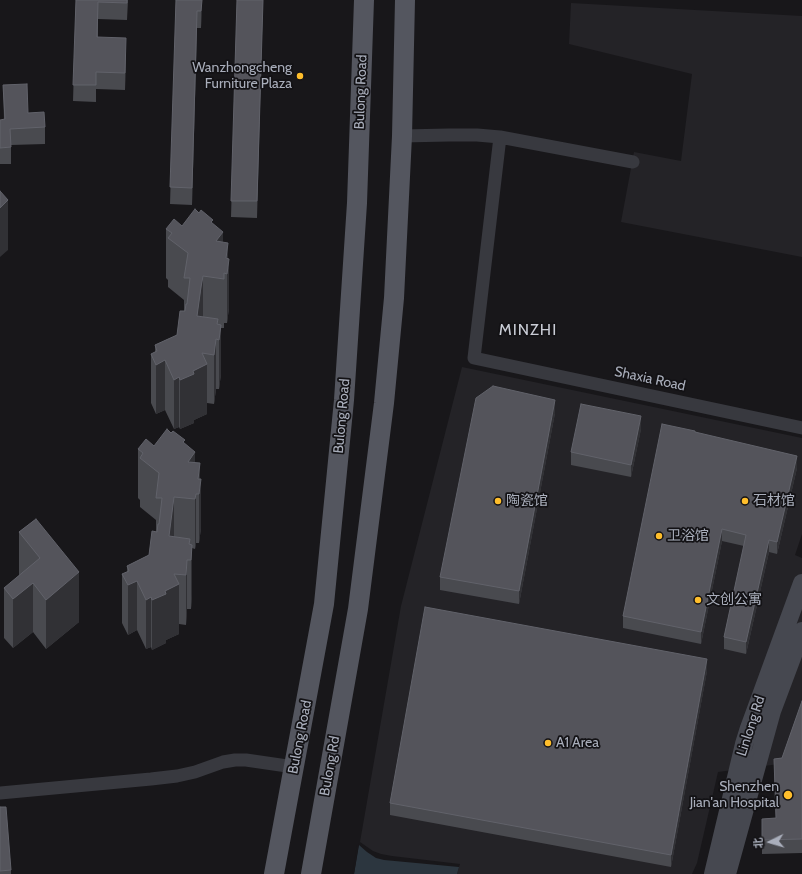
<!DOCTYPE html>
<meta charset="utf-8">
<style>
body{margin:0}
#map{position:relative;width:802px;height:874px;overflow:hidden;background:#18171a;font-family:Cabin,"Noto Sans SC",sans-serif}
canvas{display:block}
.north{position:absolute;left:750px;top:822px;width:40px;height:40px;-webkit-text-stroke:3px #131215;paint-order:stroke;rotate:265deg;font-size:11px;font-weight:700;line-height:16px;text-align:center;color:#a9aebb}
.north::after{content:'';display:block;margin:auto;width:14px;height:18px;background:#a9aebb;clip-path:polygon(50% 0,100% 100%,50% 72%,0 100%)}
</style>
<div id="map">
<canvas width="802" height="874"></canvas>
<div class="north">北</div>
</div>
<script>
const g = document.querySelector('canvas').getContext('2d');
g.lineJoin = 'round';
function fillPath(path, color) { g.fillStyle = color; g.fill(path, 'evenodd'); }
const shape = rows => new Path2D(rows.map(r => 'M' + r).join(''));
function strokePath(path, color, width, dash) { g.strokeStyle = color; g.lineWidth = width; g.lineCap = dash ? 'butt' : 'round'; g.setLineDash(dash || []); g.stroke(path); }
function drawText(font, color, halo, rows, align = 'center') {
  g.font = font + ' Cabin,"Noto Sans SC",sans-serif'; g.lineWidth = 3.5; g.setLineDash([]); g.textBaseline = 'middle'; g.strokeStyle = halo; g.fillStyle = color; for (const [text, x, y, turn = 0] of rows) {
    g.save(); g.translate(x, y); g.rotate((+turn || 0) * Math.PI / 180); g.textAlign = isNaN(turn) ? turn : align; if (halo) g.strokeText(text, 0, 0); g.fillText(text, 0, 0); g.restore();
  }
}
fillPath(shape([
 [571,3,802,16,802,257,621,222,634,152,681,161,692,74,569,44],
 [462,367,802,438,802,534,795,555,802,558,802,761,718,772,697,863,692,874,457,874,460,864,392,856,381,854,373,851,360,842,401,606]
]), '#242327');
fillPath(shape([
 [359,845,367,852,376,858,384,860,459,867,457,874,354,874]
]), '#2c363f');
fillPath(shape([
 [359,843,354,874,352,874,357,845]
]), '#18171a');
strokePath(shape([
 [402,136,449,135,477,135,500,137,633,162],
 [500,137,474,358,802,428],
 [0,793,151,779,177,776,195,772,223,762,235,760,246,760,294,767]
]), '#38393f', 13);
strokePath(shape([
 [713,874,744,744,749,728,802,583],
 [727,874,772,711,802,631]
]), '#464850', 18);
strokePath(shape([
 [274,874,324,604,344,400,357,203,364,0],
 [311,874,358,609,384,403,394,298,402,136,405,0]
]), '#54565f', 20);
fillPath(shape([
 [76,0,128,0,127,20,98,19,98,37,126,54,125,90,96,89,96,102,73,101],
 [176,0,202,0,201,28,197,28,192,205,170,204],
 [237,0,263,0,257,218,231,217],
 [3,85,28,113,45,127,45,144,11,145,11,164,0,164,0,120,4,120],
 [213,224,223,242,228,259,229,308,227,323,224,323,224,328,221,328,221,374,219,389,216,389,214,404,207,403,207,414,194,420,194,423,180,429,179,427,174,429,165,410,156,414,151,403,151,354,155,352,155,345,177,335,184,311,184,300,168,287,168,280,166,278,166,229,182,226],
 [555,413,519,604,440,590,440,577],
 [641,429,631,477,571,465,571,452],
 [695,432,797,468,777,554,769,552,746,654,724,649,724,637,744,546,722,541,701,644,623,628,623,616],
 [185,444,195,462,200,479,201,528,199,543,196,543,195,549,192,548,192,594,191,609,187,609,186,625,179,624,179,634,166,640,166,643,152,650,151,647,146,649,137,630,128,635,122,623,122,574,127,572,127,566,149,555,156,531,156,520,140,507,140,500,138,498,138,449,154,446],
 [36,519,79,622,46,649,33,632,13,648,4,638,4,588,19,576,19,532],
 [707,671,671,867,390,815,390,803],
 [802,701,802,853,762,854,762,819,776,818,774,759,782,758],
 [0,807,11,870,11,874,0,874]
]), '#494a4f');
fillPath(shape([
 [202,0,201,28,201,11],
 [197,11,197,28,192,205,192,188],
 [126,38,126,54,125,90,125,73],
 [8,200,8,250,0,257,0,208],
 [223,232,223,279,216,241],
 [228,243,228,268,229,259,229,308,227,323,227,274,226,258],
 [203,276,203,326,197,316],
 [221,325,221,374,219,389,219,340],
 [216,339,216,389,214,404,214,355],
 [165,360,165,410,156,414,156,365],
 [207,364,207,414,194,420,194,423,180,429,180,380,193,371],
 [179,377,179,427,174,429,174,380],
 [555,400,555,413,519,604,519,591],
 [641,416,641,429,631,477,631,465],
 [195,452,195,499,188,462],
 [797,456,797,468,777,554,777,542],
 [200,463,200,489,201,479,201,528,199,543,199,494,198,479],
 [196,494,196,543,195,549,195,499],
 [174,497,174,546,169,536],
 [722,529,722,541,701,644,701,632],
 [769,540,769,552,746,654,746,642],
 [192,545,192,594,191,609,191,560],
 [187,560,187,609,186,625,186,575],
 [79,572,79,622,46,649,46,600],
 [137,581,137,630,128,635,128,585],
 [33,583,33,632,13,648,13,599],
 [179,584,179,634,166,640,166,643,152,650,152,600,165,591],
 [151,597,151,647,146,649,146,600],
 [707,659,707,671,671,867,671,855]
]), '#313135');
const building = shape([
 [76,0,127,0,127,3,98,2,97,37,126,38,125,73,96,72,96,85,73,85,76,0],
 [176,0,202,0,201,11,197,11,192,188,170,187,176,0],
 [237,0,263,0,257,201,231,201,237,0],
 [27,84,28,113,44,112,45,127,10,129,11,147,0,148,0,120,5,119,3,85,27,84],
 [0,191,8,200,0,208,0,191],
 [195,209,199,213,201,210,213,220,211,222,223,232,216,241,228,243,226,258,229,259,227,274,224,273,224,279,203,276,201,287,197,316,218,319,217,324,221,325,219,340,216,339,214,355,202,353,207,364,193,371,194,374,180,380,179,377,174,380,165,360,156,365,151,354,157,351,155,345,177,335,180,311,185,311,186,304,187,304,190,278,184,278,188,253,168,238,172,233,166,229,174,219,182,226,195,209],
 [493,386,555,400,519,591,440,577,476,398,493,386],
 [581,404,641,416,631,465,571,452,581,404],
 [662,424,695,431,695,432,797,456,777,542,769,540,746,642,724,637,746,535,722,529,701,632,623,616,662,424],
 [167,429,171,433,173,431,185,440,183,442,195,452,188,462,200,463,198,479,201,479,199,494,196,494,195,499,174,497,169,536,190,539,189,544,192,545,191,560,187,560,186,575,174,574,179,584,165,591,166,594,152,600,151,597,146,600,137,581,128,585,122,574,129,571,127,566,149,555,152,531,157,532,158,524,159,524,162,498,156,498,159,473,140,458,143,453,138,449,146,439,154,446,167,429],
 [36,519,79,572,46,600,33,583,13,599,4,588,40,558,19,532,36,519],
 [425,607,707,659,671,855,390,803,425,607],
 [802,701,802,839,762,840,762,819,776,818,774,759,782,758,802,701],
 [0,807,6,807,11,870,0,871,0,807]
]);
fillPath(building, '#54545b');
strokePath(building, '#61626a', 1);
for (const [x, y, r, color] of [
 [300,76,4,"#ffbe2b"],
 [498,501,4,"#ffbe2b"],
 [745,501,4,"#ffbe2b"],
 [659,536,4,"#ffbe2b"],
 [698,600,4,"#ffbe2b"],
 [548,743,4,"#ffbe2b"],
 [788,795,5,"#ffbe2b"]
]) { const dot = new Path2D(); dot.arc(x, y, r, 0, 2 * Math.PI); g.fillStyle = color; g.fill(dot); strokePath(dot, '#131215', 1.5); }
drawText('14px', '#a9aebb', '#131215', [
 ["Wanzhongcheng",292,68,"right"],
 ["Furniture Plaza",292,84,"right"],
 ["陶瓷馆",506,501],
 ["石材馆",753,501],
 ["卫浴馆",667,536],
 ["文创公寓",706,600],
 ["A1 Area",556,743],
 ["Shenzhen",779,787,"right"],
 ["Jian'an Hospital",779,803,"right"]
], 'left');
drawText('14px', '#a9aebb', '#131215', [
 ["Bulong Road",361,92,-88],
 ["Shaxia Road",650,379,12],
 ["Bulong Road",342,416,-85],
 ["Linlong Rd",751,726,-72],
 ["Bulong Road",300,737,-79],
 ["Bulong Rd",330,766,-80]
]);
g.letterSpacing = '1px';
drawText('16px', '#cacdd6', '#131215', [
 ["MINZHI",528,330]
]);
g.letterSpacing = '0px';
</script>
